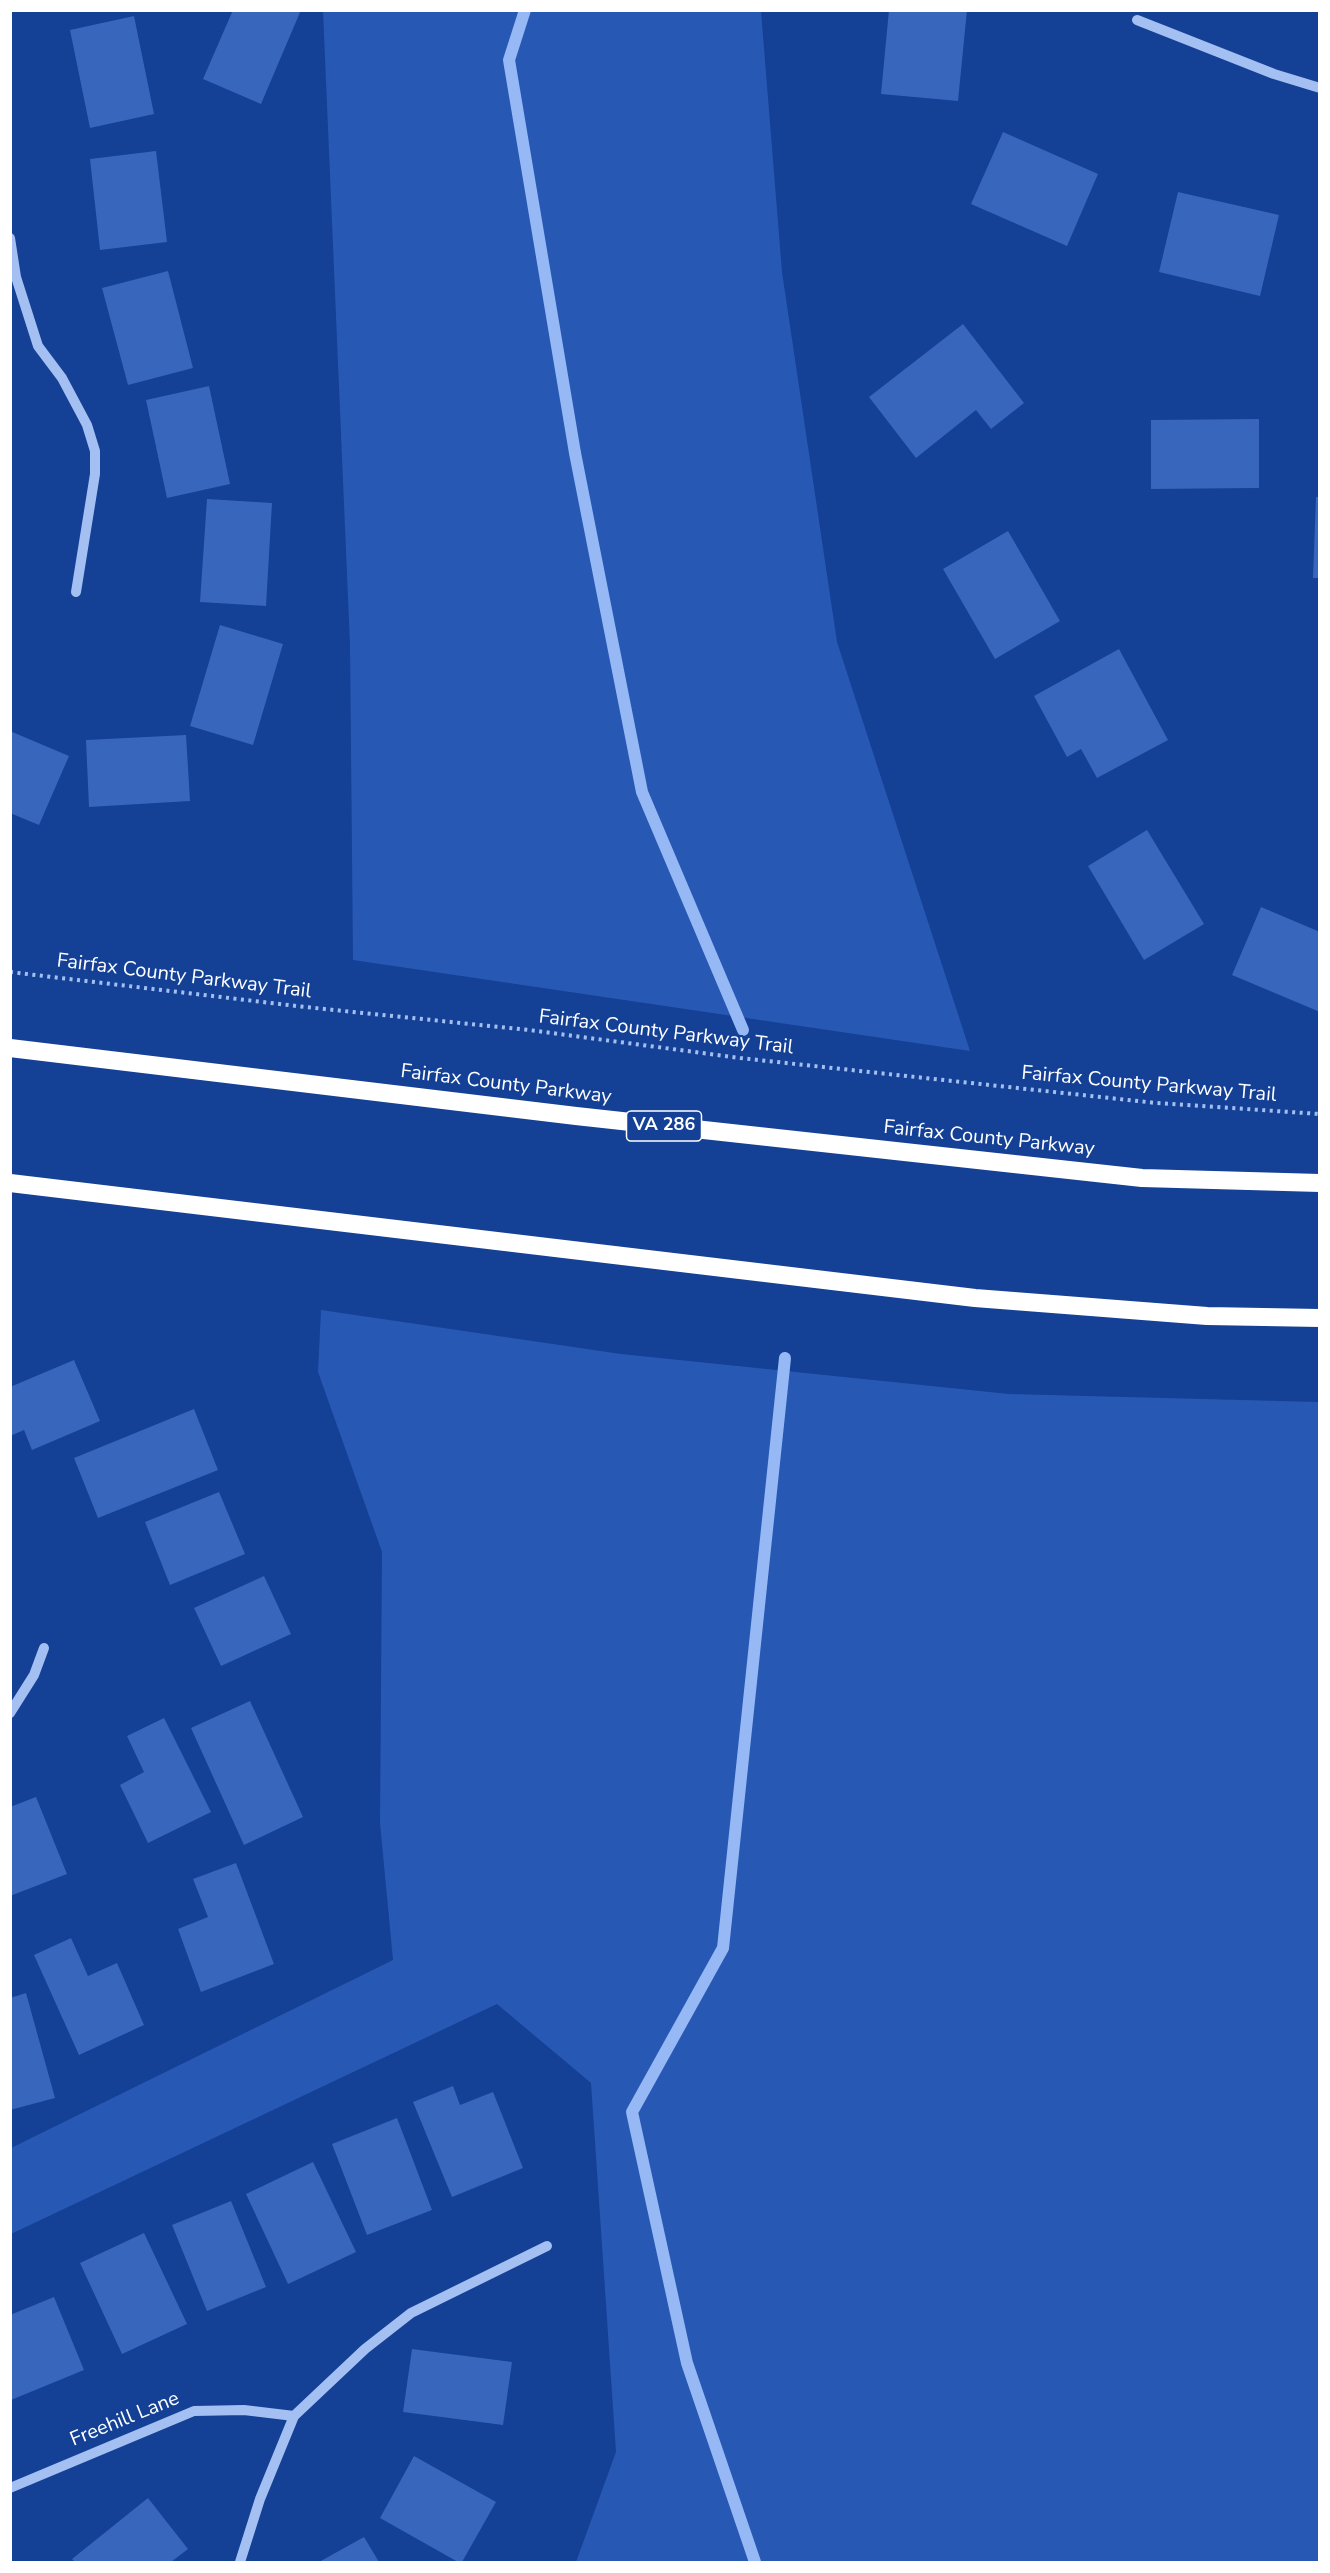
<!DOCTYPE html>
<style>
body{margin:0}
#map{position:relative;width:1330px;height:2573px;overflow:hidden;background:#144096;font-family:"Nunito Sans",sans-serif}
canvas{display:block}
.frame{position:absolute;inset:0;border:12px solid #fff;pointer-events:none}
</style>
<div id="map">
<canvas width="1330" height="2573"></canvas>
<div class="frame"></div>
</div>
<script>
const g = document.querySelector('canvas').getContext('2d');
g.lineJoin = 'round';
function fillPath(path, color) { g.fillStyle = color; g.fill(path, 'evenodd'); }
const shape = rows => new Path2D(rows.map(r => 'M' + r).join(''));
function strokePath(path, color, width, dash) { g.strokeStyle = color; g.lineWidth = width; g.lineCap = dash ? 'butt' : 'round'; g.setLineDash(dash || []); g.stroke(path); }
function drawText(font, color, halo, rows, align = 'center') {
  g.font = font + ' "Nunito Sans",sans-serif'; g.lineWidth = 4.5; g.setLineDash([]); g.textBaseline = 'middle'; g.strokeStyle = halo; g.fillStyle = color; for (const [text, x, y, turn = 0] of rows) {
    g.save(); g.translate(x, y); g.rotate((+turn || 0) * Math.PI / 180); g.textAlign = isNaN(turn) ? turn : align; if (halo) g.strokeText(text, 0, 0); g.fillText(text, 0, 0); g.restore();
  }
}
fillPath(shape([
 [323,11,761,11,782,272,837,642,970,1051,353,960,350,645],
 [321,1310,621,1354,1009,1394,1319,1402,1319,2562,576,2562,616,2452,591,2083,497,2004,11,2234,11,2148,393,1960,380,1823,382,1552,318,1372]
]), '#2758b4');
strokePath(shape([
 [525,10,509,60,575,453,642,792,743,1030],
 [755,2562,687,2363,632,2112,723,1948,785,1358]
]), '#96b9f5', 12);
fillPath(shape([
 [233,10,301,10,261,104,203,79],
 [889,10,967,10,958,101,881,94],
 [134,16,154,114,90,128,70,30],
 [1003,132,1098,174,1067,246,971,204],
 [156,151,167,242,100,250,90,159],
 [1178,192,1279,215,1260,296,1159,272],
 [168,271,193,368,128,385,102,288],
 [963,324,1024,403,991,429,976,410,916,458,869,397],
 [209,386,230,484,167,498,146,400],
 [1259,419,1259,488,1151,489,1151,420],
 [1316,497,1320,497,1320,578,1313,578],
 [207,499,272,503,266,606,200,602],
 [1008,531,1060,621,995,659,943,569],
 [220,625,283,644,253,745,190,726],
 [1119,649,1168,740,1097,778,1081,749,1067,757,1034,696],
 [10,731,69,756,39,825,10,813],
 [186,735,190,801,89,807,86,740],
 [1147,830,1204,924,1144,960,1088,866],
 [1261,907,1320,932,1320,1012,1232,975],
 [74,1360,100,1421,32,1450,24,1430,10,1436,10,1387],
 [194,1409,218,1470,98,1518,74,1458],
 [219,1492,245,1554,170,1585,145,1522],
 [264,1576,291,1634,221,1666,194,1608],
 [250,1701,303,1817,244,1845,191,1728],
 [164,1718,211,1812,148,1843,120,1785,144,1772,127,1736],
 [36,1797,67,1874,10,1896,10,1807],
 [236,1863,274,1964,201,1992,178,1929,208,1917,193,1879],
 [71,1938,88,1976,117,1963,144,2025,79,2055,34,1955],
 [26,1993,55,2098,10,2110,10,1998],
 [453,2086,460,2105,493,2092,523,2168,452,2197,413,2102],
 [397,2118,432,2210,367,2235,332,2144],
 [313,2162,356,2252,288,2284,246,2194],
 [231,2201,266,2287,207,2311,172,2225],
 [144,2233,187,2324,122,2354,80,2263],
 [54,2297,84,2370,11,2400,10,2315],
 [412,2349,512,2362,503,2425,403,2412],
 [414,2456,496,2502,462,2562,458,2562,380,2518],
 [148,2498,188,2549,171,2562,75,2562,72,2559],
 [364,2537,379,2562,319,2562]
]), '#3866bc');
strokePath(shape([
 [10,972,305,1007,529,1030,740,1058,1156,1103,1320,1114]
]), '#a4c0f2', 4, [3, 4.5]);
strokePath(shape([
 [1137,20,1274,74,1320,88],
 [10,238,16,277,38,346,62,378,87,425,95,451,95,474,76,592],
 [10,1713,34,1675,44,1648],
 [10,2488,194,2411,244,2410,294,2416],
 [240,2562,260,2499,294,2416,365,2349,411,2313,547,2246]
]), '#a4c0f2', 10);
strokePath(shape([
 [10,1048,576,1116,1142,1178,1320,1183],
 [10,1183,975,1298,1207,1316,1320,1318]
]), '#fff', 18);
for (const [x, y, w] of [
 [664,1126,75]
]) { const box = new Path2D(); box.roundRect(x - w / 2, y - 15, w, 30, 4.5); g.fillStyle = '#144096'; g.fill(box); strokePath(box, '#fff', 1.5); }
drawText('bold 18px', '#fff', null, [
 ["VA 286",664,1126]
]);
drawText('20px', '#fff', '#144096', [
 ["Fairfax County Parkway Trail",184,977,7],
 ["Fairfax County Parkway Trail",666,1033,7],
 ["Fairfax County Parkway",506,1085,7],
 ["Fairfax County Parkway Trail",1149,1085,5],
 ["Fairfax County Parkway",989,1139,6],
 ["Freehill Lane",125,2420,-22]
]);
</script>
